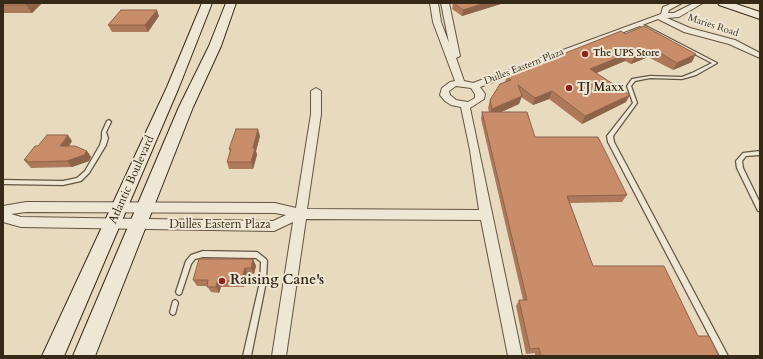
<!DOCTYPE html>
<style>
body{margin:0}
#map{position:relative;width:763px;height:359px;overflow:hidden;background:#e7dabf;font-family:Cardo,serif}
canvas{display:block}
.frame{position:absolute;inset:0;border:4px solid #362917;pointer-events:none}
</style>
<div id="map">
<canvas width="763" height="359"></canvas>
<div class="frame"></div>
</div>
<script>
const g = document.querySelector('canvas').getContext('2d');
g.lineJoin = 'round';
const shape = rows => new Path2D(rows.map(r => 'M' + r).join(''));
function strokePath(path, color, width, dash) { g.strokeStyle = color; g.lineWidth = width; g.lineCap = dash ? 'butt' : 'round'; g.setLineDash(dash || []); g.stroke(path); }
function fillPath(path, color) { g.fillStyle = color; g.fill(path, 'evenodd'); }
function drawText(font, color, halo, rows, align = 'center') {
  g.font = font + ' Cardo,serif'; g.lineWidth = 4; g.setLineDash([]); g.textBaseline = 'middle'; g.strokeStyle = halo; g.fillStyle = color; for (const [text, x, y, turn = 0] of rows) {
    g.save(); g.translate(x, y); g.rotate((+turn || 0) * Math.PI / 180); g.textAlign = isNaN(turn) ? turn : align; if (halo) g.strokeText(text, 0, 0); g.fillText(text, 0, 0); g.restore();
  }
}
const lane = shape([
 [638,23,640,23,717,63,696,75,682,79,650,78,635,81,631,86,637,103,613,136,614,142,728,356,720,356,608,142,607,136,633,103,627,86,632,79,650,76,682,77,692,73,712,63,638,25,638,23],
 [109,120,111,122,106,132,108,138,106,145,89,173,81,181,63,185,3,184,3,180,63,181,77,178,85,171,100,145,102,138,102,132,107,121,109,120],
 [760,151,760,155,746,156,742,161,743,168,760,203,760,211,758,211,737,168,736,161,743,153,760,151],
 [203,251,257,252,266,259,267,261,266,282,251,356,243,356,260,282,261,262,256,258,203,257,195,259,191,264,181,294,179,295,177,294,176,292,186,261,191,255,203,251],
 [175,300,177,301,178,303,175,314,173,315,171,314,170,312,173,301,175,300]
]);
const street = shape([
 [430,3,438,3,441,22,449,43,441,3,449,3,460,56,456,58,464,81,473,83,661,14,663,7,673,3,682,3,669,10,668,13,674,13,694,3,703,3,679,17,667,18,690,28,735,40,760,53,760,58,729,44,684,32,658,19,480,87,485,94,484,99,470,108,522,356,508,356,481,220,306,219,286,356,272,356,293,222,274,231,21,227,3,222,3,206,26,202,275,203,296,208,311,114,311,91,316,88,321,91,321,114,307,209,479,210,470,150,461,107,451,105,445,101,440,95,442,88,450,82,455,81,433,22,430,3],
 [456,86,471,88,475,94,475,98,468,102,456,100,450,95,449,91,456,86],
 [26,212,275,213,286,215,273,221,21,217,11,214,26,212]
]);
const secondary = shape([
 [202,3,212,3,179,87,64,356,42,356,167,87,202,3],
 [226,3,236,3,221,46,193,107,95,356,73,356,179,107,209,46,226,3],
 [718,3,733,3,760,12,760,19,719,5,718,3]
]);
strokePath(lane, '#625541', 2.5);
strokePath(street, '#625541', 2);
strokePath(secondary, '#362917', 2);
fillPath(lane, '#efe7d5');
fillPath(street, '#efe7d5');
fillPath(secondary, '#efe7d5');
fillPath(shape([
 [3,3,42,3,32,13,3,13],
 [453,3,504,3,462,16,452,9],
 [159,16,148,32,112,32,108,25],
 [625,34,692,62,673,70,648,57,631,64,625,61,596,73,626,102,582,124,549,99,533,105,521,97,519,104,501,112,535,137,627,195,622,202,570,203,593,266,698,336,719,356,535,356,535,353,526,354,516,306,519,300,523,300,481,119,482,112,489,112,488,108,490,100,505,82,507,76],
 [260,136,256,151,257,155,253,169,229,169,227,162,230,152,229,149],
 [72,141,69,146,87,151,91,157,89,161,72,167,31,168,24,160,38,146],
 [253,259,256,266,254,274,248,274,244,287,221,287,219,293,211,292,207,286,197,286,193,280]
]), '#ae795b');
fillPath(shape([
 [28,3,42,3,32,13,26,5],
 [485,3,504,3,462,16,463,10],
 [157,10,159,16,148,32,145,25],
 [653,49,648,57,631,64,635,57],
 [629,53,625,61,587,77,590,69],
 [696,54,692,62,673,70,677,63],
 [552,91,549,99,533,105,535,98],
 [630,95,626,102,582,124,585,116],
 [522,96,519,104,490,117,492,109],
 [258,129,260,136,256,151,257,155,253,169,251,162,253,148],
 [68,135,72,141,65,152,60,146],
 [87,151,91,157,89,161,72,167,67,161],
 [253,259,256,266,254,274,251,268],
 [245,268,248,274,244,287,241,281],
 [217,281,221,287,219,293,216,287]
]), '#8d634a');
const building = shape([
 [3,3,28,3,26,5,3,5,3,3],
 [454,3,485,3,463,10,454,3],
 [121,10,157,10,145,25,108,25,121,10],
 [644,26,696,54,677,63,653,49,635,57,629,53,590,69,630,95,585,116,552,91,535,98,518,85,522,96,492,109,490,100,500,84,511,80,507,76,621,31,625,34,644,26],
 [482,112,527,112,535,137,598,137,627,195,567,196,593,266,664,266,698,336,709,336,719,356,541,356,539,348,530,349,519,300,527,300,482,112],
 [236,129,258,129,253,148,255,148,251,162,227,162,231,149,229,149,236,129],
 [47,135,68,135,60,146,75,146,87,151,84,155,67,161,26,162,27,160,24,160,35,146,38,146,47,135],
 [199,259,253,259,251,268,245,268,241,281,217,281,216,287,207,287,208,280,193,280,199,259]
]);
fillPath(building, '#ca8d6a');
strokePath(building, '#8d634a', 1);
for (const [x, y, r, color] of [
 [585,54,4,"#8f2418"],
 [569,88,4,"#8f2418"],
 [222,281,4,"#8f2418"]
]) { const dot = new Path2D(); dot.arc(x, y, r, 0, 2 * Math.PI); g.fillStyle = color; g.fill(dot); strokePath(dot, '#efe7d5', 1.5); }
drawText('10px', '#362917', '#efe7d5', [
 ["Maries Road",713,26,18],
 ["Dulles Eastern Plaza",524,67,-21]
]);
drawText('bold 10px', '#362917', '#efe7d5', [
 ["The UPS Store",593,54]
], 'left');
drawText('bold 12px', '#362917', '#efe7d5', [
 ["TJ Maxx",577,88]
], 'left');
drawText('12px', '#362917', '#efe7d5', [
 ["Atlantic Boulevard",132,180,-66],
 ["Dulles Eastern Plaza",220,225]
]);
drawText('bold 14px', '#362917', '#efe7d5', [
 ["Raising Cane's",230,281]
], 'left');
</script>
